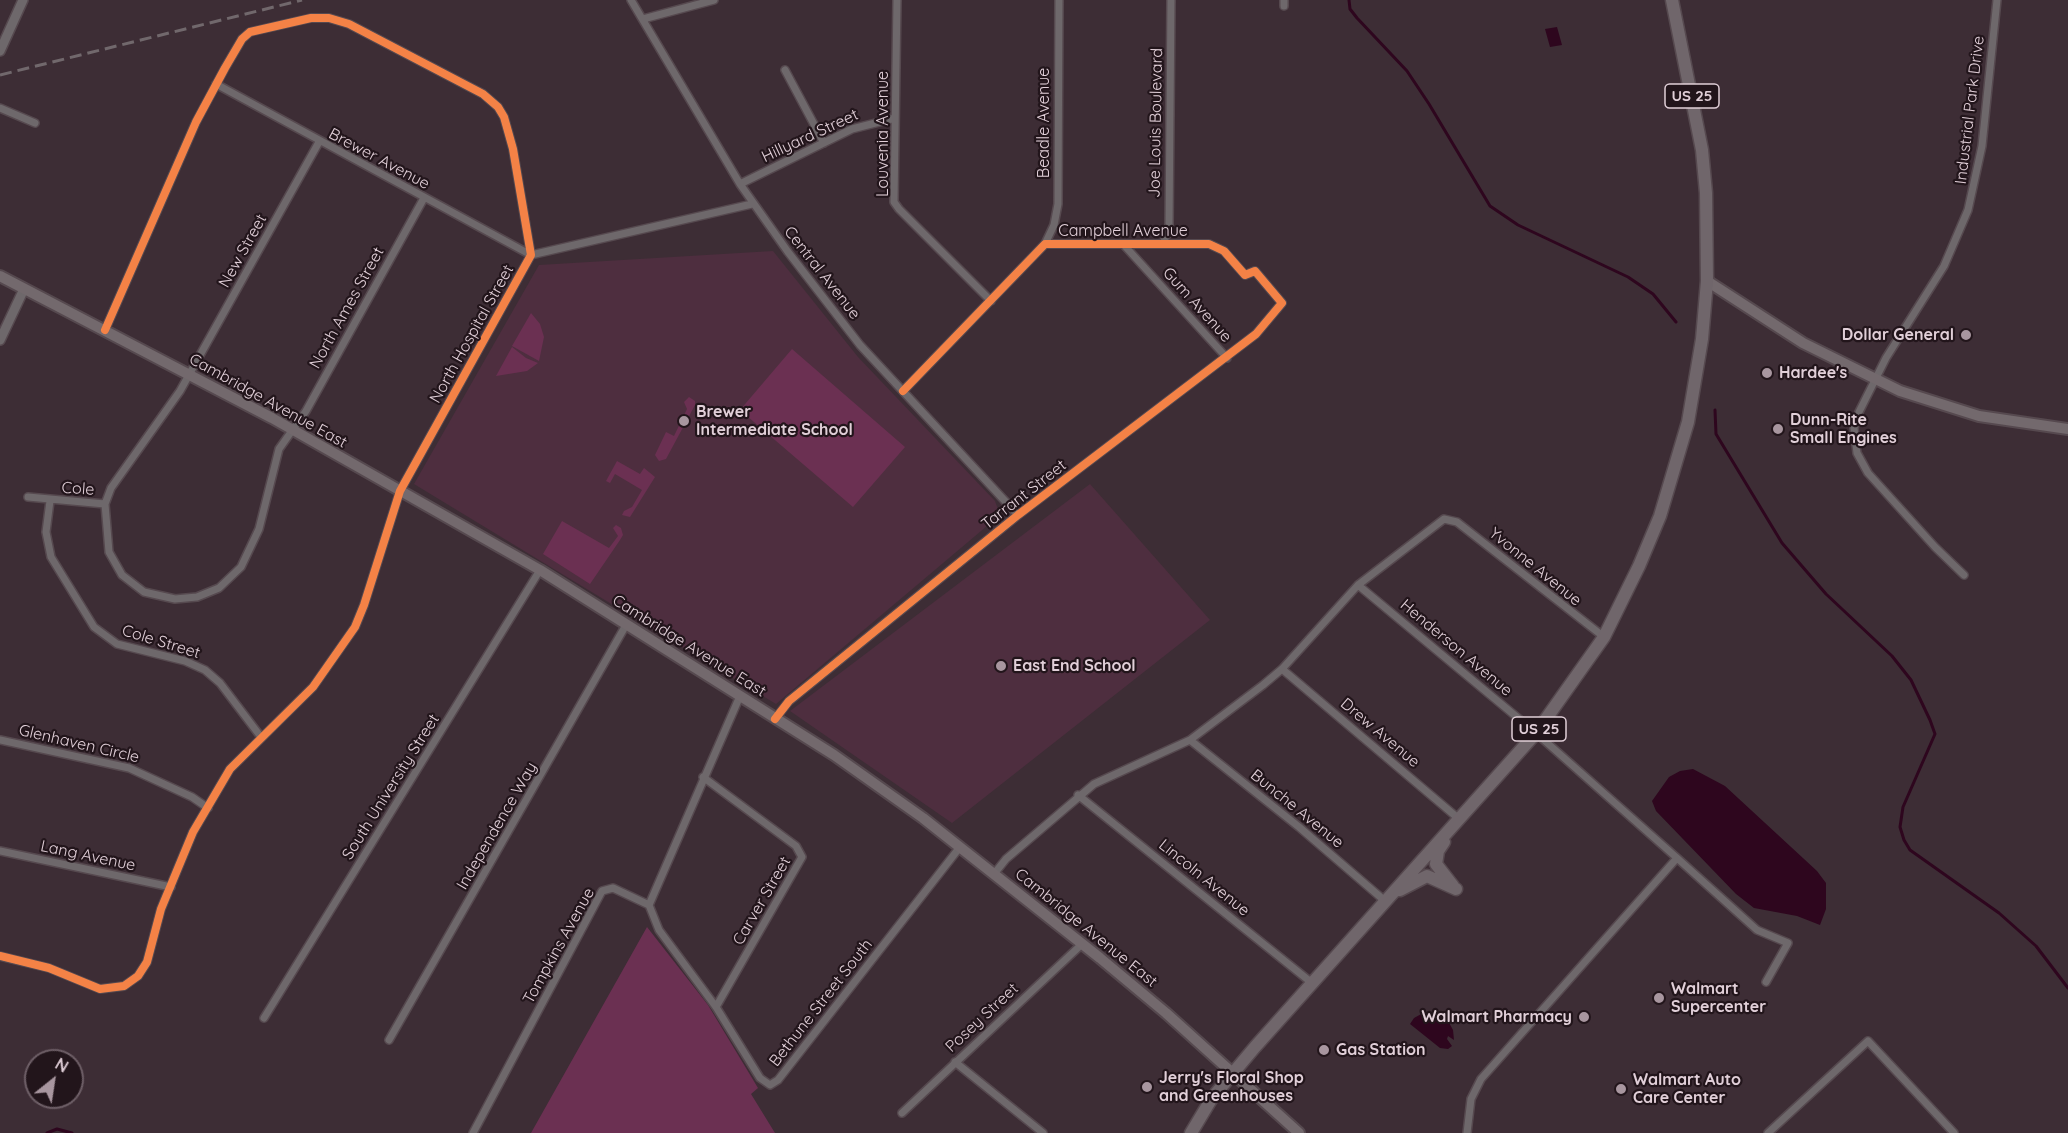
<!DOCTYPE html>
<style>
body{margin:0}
#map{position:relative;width:2068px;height:1133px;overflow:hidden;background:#3d2d35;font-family:Quicksand,sans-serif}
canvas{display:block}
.north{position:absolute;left:24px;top:1049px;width:60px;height:60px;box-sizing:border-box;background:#22151b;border:2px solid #6e5f67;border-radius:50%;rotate:30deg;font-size:16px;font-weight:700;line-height:24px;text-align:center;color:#e1cfd8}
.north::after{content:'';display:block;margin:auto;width:21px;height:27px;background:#a8969f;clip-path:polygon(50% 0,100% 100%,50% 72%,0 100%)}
</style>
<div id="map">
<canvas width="2068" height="1133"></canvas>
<div class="north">N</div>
</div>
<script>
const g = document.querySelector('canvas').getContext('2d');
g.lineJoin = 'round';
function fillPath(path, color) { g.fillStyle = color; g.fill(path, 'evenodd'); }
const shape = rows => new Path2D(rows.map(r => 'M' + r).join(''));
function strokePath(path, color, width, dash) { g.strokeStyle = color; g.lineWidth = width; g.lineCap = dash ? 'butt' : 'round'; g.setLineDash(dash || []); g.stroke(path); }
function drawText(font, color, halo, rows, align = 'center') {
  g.font = font + ' Quicksand,sans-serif'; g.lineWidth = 4.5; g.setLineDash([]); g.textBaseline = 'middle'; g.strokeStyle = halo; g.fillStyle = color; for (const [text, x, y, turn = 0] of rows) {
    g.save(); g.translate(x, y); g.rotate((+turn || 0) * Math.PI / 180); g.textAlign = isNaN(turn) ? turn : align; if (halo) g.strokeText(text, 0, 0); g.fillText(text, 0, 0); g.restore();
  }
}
fillPath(shape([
 [773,251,858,357,995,501,1000,515,776,704,414,484,539,265],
 [1090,484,1210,620,952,823,790,711]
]), '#4e2e3f');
fillPath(shape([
 [531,313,540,324,544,337,539,361,512,346],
 [512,347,526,358,538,363,527,371,496,376],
 [792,349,905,447,853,507,740,410],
 [689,397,695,401,695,405,666,459,659,461,655,455,666,432,674,436,687,409,684,402],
 [617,461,640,474,644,468,655,477,630,517,622,515,624,511,632,507,642,490,615,474,610,483,606,481],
 [562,521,609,548,618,536,613,528,616,525,621,528,623,535,620,540,590,584,543,554],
 [647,927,708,1005,758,1088,751,1094,775,1133,531,1133]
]), '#6b3052');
fillPath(shape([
 [1557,27,1562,45,1550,47,1545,29],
 [1693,769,1725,786,1817,871,1826,883,1826,909,1820,925,1797,916,1754,908,1736,894,1656,811,1652,801,1669,777,1680,771],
 [1425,1012,1434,1012,1447,1019,1453,1030,1454,1040,1448,1036,1447,1039,1452,1046,1448,1049,1440,1048,1410,1024,1414,1018]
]), '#2e061e');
strokePath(shape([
 [1349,0,1350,9,1357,18,1407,71,1429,104,1490,206,1518,225,1628,277,1653,294,1676,322],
 [1715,410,1716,434,1782,543,1826,594,1892,656,1911,680,1930,720,1935,734,1903,807,1900,827,1904,840,1910,850,1999,913,2036,946,2068,988],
 [47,1133,57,1129,72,1133]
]), '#2e061e', 3);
const minor = shape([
 [631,0,740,184,788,252,860,345,1018,515],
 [897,0,894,202,899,209,991,301],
 [1284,6,1284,0],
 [643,19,714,0],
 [785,70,824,143],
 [216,84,531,255,752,204],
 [0,108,35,123],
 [319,142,180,391,111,488,105,504,109,552,122,575,144,592,175,599,197,597,219,588,241,567,259,529,279,449,306,411,424,198],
 [740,184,852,129,895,118],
 [1045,244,1054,225,1058,204,1059,0],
 [1123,244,1227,358],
 [1163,244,1169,228,1171,0],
 [28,497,105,504],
 [50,501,46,532,51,557,94,627,117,644,185,661,205,670,220,683,261,737],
 [1964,575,1935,547,1868,473,1857,453,1854,428,1859,412,1886,358,1944,266,1968,210,1982,146,1997,0],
 [1358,585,1536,733,1677,858,1481,1079,1471,1099,1467,1133],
 [1282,669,1459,819],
 [775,719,789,701,1018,515,1256,334,1282,303,1255,271,1245,275,1224,251,1209,244,1045,244,903,391],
 [0,740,129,768,192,797,208,808],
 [1190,740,1299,827,1385,901],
 [703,777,796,846,802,857,716,1007],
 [1078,795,1312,983],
 [0,851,171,887],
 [1677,858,1757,930,1788,943,1766,982],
 [994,874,1006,859,1094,784,1190,740,1263,685,1282,669,1358,585,1444,519,1457,522,1604,637],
 [649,905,659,930,716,1007,760,1078,770,1085,778,1080,960,847],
 [649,905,740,696],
 [0,956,49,968,100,989,124,986,138,976,147,962,161,909,193,832,230,769,313,687,355,627,364,605,400,491,531,255,513,149,504,117,498,107,483,94,349,24,329,18,311,18,250,32,242,39,225,68,196,122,105,330],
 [264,1018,540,570],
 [389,1040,626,625],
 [955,1062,1043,1133],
 [902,1113,1082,944],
 [473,1133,602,891,613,888,649,905],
 [1768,1133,1868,1041,1954,1133]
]);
const tertiary = shape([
 [0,51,23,0],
 [0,340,24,289]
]);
const secondary = shape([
 [0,276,272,418,540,570,834,755,923,818,1100,958,1166,1013,1299,1133],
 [1707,281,1803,343,1900,391,1979,416,2068,429]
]);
const trunk = shape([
 [1444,842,1438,851,1436,864,1453,886],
 [1400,890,1427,876,1456,889],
 [1191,1133,1212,1098,1255,1047,1536,733,1604,637,1639,566,1660,516,1688,422,1702,339,1707,281,1706,193,1702,150,1672,0]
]);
strokePath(minor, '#56494f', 10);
strokePath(tertiary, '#56494f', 12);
strokePath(secondary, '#56494f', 14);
strokePath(trunk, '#56494f', 15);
strokePath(minor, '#6e686b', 7);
strokePath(tertiary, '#6e686b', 9);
strokePath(secondary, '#73696d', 10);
strokePath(trunk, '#70666b', 12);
strokePath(shape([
 [0,75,302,0]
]), '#71686c', 3, [12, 6]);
strokePath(shape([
 [775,719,789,701,1018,515,1256,334,1282,303,1255,271,1245,275,1224,251,1209,244,1045,244,903,391],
 [0,956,49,968,100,989,124,986,138,976,147,962,161,909,193,832,230,769,313,687,355,627,364,605,400,491,531,255,513,149,504,117,498,107,483,94,349,24,329,18,311,18,250,32,242,39,225,68,196,122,105,330]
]), '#f48246', 8);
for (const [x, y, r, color] of [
 [1966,335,6,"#a8969f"],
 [1767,373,6,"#a8969f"],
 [684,421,6,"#a8969f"],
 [1778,429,6,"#a8969f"],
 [1001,666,6,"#a8969f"],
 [1659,998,6,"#a8969f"],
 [1584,1017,6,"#a8969f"],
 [1324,1050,6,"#a8969f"],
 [1147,1087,6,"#a8969f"],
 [1621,1089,6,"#a8969f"]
]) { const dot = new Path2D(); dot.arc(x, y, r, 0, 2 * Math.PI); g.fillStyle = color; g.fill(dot); strokePath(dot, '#22151b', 2); }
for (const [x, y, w] of [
 [1692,96,54],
 [1539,729,54]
]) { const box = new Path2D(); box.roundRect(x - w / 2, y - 12, w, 24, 4.5); g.fillStyle = '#22151b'; g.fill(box); strokePath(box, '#e1cfd8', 1.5); }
drawText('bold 15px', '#e1cfd8', null, [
 ["US 25",1692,96],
 ["US 25",1539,729]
]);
drawText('16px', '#e1cfd8', '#22151b', [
 ["Industrial Park Drive",1970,110,-83],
 ["Beadle Avenue",1044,123,-90],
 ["Joe Louis Boulevard",1156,123,-89],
 ["Louvenia Avenue",883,134,-90],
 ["Hillyard Street",810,136,-25],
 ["Brewer Avenue",379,159,28],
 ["Campbell Avenue",1123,231],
 ["New Street",243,251,-61],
 ["Central Avenue",822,273,52],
 ["Gum Avenue",1197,305,48],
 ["North Ames Street",347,308,-61],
 ["North Hospital Street",472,334,-61],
 ["Cambridge Avenue East",268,401,29],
 ["Cole",78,489,4],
 ["Tarrant Street",1024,495,-38],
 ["Yvonne Avenue",1535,567,39],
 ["Cole Street",161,642,17],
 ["Cambridge Avenue East",689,646,32],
 ["Henderson Avenue",1456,648,40],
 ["Drew Avenue",1380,733,40],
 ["Glenhaven Circle",79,744,13],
 ["South University Street",391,787,-58],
 ["Bunche Avenue",1297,809,39],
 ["Independence Way",497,826,-60],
 ["Lang Avenue",88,856,12],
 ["Lincoln Avenue",1204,878,39],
 ["Carver Street",762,901,-60],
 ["Cambridge Avenue East",1086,928,39],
 ["Tompkins Avenue",559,946,-61],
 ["Bethune Street South",821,1003,-52],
 ["Posey Street",982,1018,-43]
]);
drawText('bold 16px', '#e1cfd8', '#22151b', [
 ["Dollar General",1954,335,"right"],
 ["Hardee's",1779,373],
 ["Brewer",696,412],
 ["Intermediate School",696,430],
 ["Dunn-Rite",1790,420],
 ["Small Engines",1790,438],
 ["East End School",1013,666],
 ["Walmart",1671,989],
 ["Supercenter",1671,1007],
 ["Walmart Pharmacy",1572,1017,"right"],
 ["Gas Station",1336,1050],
 ["Jerry's Floral Shop",1159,1078],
 ["and Greenhouses",1159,1096],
 ["Walmart Auto",1633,1080],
 ["Care Center",1633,1098]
], 'left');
</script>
